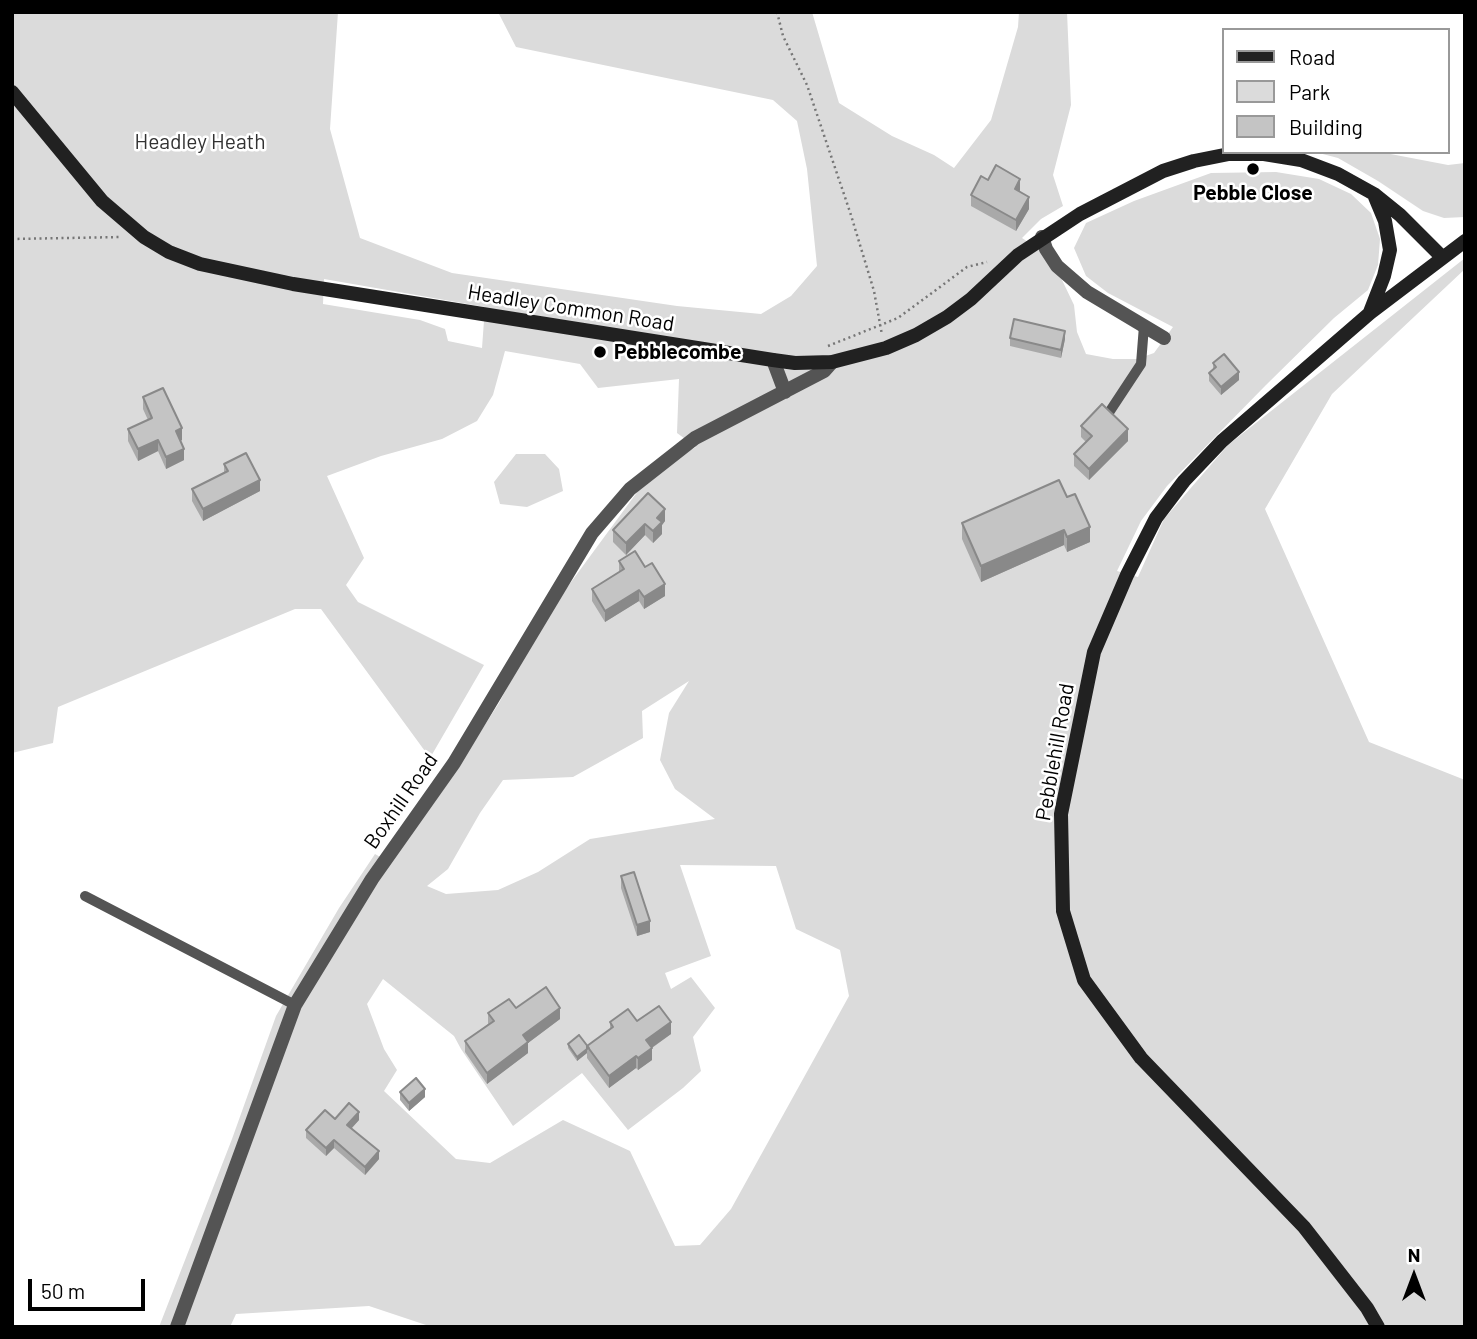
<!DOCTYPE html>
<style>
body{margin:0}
#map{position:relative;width:1477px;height:1339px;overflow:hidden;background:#fff;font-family:Barlow,sans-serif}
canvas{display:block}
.frame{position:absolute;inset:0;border:14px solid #000;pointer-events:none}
.legend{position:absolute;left:1222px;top:28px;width:228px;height:126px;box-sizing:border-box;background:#fff;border:2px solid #999;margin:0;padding:9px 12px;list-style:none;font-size:21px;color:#000}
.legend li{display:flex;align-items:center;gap:14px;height:35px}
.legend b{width:35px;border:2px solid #999}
.north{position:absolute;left:1379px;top:1241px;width:70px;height:70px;-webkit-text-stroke:5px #fff;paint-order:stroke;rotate:0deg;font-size:19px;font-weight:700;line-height:28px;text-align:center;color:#000}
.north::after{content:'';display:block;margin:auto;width:24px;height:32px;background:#000;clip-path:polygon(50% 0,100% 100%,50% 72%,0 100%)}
.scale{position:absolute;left:28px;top:1279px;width:117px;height:32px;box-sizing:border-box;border:4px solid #000;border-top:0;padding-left:9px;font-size:21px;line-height:24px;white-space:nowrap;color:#000;-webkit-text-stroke:5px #fff;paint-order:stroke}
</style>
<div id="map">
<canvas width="1477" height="1339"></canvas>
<div class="frame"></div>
<ul class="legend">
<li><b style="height:9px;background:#212121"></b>Road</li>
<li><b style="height:19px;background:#dbdbdb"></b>Park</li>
<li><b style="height:19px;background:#c4c4c4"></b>Building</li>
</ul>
<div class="north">N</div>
<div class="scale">50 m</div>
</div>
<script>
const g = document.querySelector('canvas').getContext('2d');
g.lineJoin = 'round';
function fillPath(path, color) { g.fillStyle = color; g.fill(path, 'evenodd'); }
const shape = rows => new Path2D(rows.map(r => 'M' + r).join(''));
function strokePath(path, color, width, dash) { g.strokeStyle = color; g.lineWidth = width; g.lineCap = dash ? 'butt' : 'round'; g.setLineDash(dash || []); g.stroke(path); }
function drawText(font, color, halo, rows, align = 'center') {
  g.font = font + ' Barlow,sans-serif'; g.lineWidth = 5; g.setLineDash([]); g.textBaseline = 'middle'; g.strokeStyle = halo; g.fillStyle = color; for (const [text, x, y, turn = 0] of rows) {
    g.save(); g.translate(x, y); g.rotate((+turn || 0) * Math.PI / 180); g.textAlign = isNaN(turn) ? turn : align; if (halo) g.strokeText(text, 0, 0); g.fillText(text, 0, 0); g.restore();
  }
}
fillPath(shape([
 [12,12,338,12,330,129,360,238,452,273,677,306,761,314,791,296,817,266,807,169,797,121,773,100,516,47,498,12,812,12,839,103,892,136,934,155,954,168,991,120,1018,27,1019,12,1067,12,1071,105,1053,175,1063,206,1041,219,1022,238,1051,257,1074,305,1077,332,1086,354,1113,359,1137,359,1154,353,1173,327,1108,293,1086,276,1074,248,1086,223,1134,201,1211,173,1276,172,1319,179,1351,194,1371,213,1380,239,1378,265,1368,290,1334,318,1266,385,1167,486,1141,521,1117,571,1138,577,1164,519,1228,445,1465,258,1465,269,1332,394,1265,509,1369,742,1465,780,1465,1327,432,1327,369,1306,236,1314,230,1327,159,1327,232,1139,276,1016,339,908,375,854,389,862,443,790,499,703,529,646,566,589,638,491,675,459,696,447,677,433,679,379,598,388,580,364,505,351,493,395,477,421,442,439,381,456,327,476,364,558,346,585,358,602,484,665,430,758,321,609,295,609,58,707,53,743,12,753],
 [324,279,485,307,482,348,448,341,445,329,420,320,323,304],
 [689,681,669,713,660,760,675,789,715,819,590,839,538,872,498,890,446,894,427,886,448,869,480,813,503,780,573,777,643,738,642,711],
 [680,865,776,866,796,929,840,950,849,996,731,1209,700,1245,675,1246,630,1151,563,1120,490,1163,456,1159,384,1091,397,1070,384,1049,367,1004,383,979,454,1036,461,1049,513,1126,582,1073,628,1130,683,1088,701,1071,693,1037,715,1008,691,977,671,989,665,973,711,956],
 [1315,152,1380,152,1448,165,1465,163,1465,217,1444,218,1423,211,1378,181,1338,158],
 [516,454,545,454,559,469,563,491,527,507,500,504,494,482]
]), '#dbdbdb');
strokePath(shape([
 [777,12,783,36,807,85,850,212,874,291,882,335],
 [12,239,121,237],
 [828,346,898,318,967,267,987,262]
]), '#767676', 2.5, [2, 3.5]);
strokePath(shape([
 [1110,411,1141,364,1144,326],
 [85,896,295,1005]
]), '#545454', 10);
strokePath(shape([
 [1042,237,1046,249,1057,266,1087,292,1164,338],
 [773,360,785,392],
 [177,1327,295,1005,372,879,454,763,592,533,630,489,695,438,824,371,832,362]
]), '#545454', 14);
strokePath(shape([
 [12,92,102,201,144,237,169,252,200,264,293,284,773,360,795,363,832,362,886,348,916,335,947,317,971,299,1018,255,1080,214,1163,171,1194,161,1229,154,1264,154,1301,160,1338,174,1374,194,1400,215,1442,257],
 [1370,312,1384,276,1390,250,1385,221,1375,197],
 [1378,1327,1367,1308,1304,1227,1141,1058,1084,980,1063,911,1061,814,1094,652,1127,575,1156,518,1184,481,1222,441,1370,313,1465,241]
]), '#212121', 14);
fillPath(shape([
 [988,180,1020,190,1019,192,1029,209,1016,231,971,206,971,195],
 [1010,338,1065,339,1061,358,1010,346],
 [1213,363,1239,380,1221,395,1209,381,1209,373,1213,370],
 [143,397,182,440,180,441,184,460,166,469,158,451,138,461,128,441,128,429,148,420,143,409],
 [1081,426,1128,441,1089,480,1074,466,1074,454,1086,442,1081,437],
 [224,464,260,491,203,521,192,501,192,489,224,472],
 [648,493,665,521,662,525,662,534,653,543,645,535,626,555,613,542,613,530],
 [1067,497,1090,542,1067,552,1064,545,981,582,962,539,962,523],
 [619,561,665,596,644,609,639,601,605,622,592,601,592,589,619,572],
 [621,876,650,932,637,936,621,888],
 [516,1008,560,1019,528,1043,528,1053,487,1084,465,1052,465,1041,488,1024,488,1013],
 [637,1021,671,1034,652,1048,652,1060,638,1070,636,1068,609,1088,587,1058,587,1053,577,1061,568,1048,568,1044,587,1046,610,1030,610,1022],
 [400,1092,425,1097,409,1111,400,1100],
 [335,1119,359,1120,352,1128,379,1159,365,1175,334,1148,326,1156,306,1138,306,1130]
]), '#a9a9a9');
fillPath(shape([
 [1020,179,1020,190,1015,201,1015,189],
 [1029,197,1029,209,1016,231,1016,220],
 [1065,331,1065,339,1061,358,1061,350],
 [1239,372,1239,380,1221,395,1221,387],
 [182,428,182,440,176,443,176,431],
 [1128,429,1128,441,1089,480,1089,469],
 [158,440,158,451,138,461,138,449],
 [184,449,184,460,166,469,166,457],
 [260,480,260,491,203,521,203,509],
 [665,509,665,521,662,525,662,534,653,543,653,531,657,518],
 [645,524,645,535,626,555,626,543],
 [1090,527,1090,542,1067,552,1067,537],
 [1064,530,1064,545,981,582,981,566],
 [665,584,665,596,644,609,644,597],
 [639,590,639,601,605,622,605,611],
 [650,921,650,932,637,936,637,925],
 [560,1008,560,1019,528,1043,528,1053,487,1084,487,1073,523,1035],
 [671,1022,671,1034,647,1051,652,1048,652,1060,638,1070,638,1058,646,1040],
 [587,1049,587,1053,577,1061,577,1057],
 [636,1056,636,1068,609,1088,609,1076],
 [425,1089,425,1097,409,1111,409,1103],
 [359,1112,359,1120,347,1133,347,1125],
 [334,1140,334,1148,326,1156,326,1148],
 [379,1151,379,1159,365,1175,365,1167]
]), '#898989');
const building = shape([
 [996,165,1020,179,1015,189,1029,197,1016,220,971,195,981,176,988,180,996,165],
 [1014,319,1065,331,1061,350,1010,338,1014,319],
 [1224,354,1239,372,1221,387,1209,373,1216,367,1213,363,1224,354],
 [163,388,182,428,176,431,184,449,166,457,158,440,138,449,128,429,152,418,143,397,163,388],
 [1102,404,1128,429,1089,469,1074,454,1092,436,1081,426,1102,404],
 [246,453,260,480,203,509,192,489,228,471,224,464,246,453],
 [1059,480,1067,497,1075,494,1090,527,1067,537,1064,530,981,566,962,523,1059,480],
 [648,493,665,509,657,518,662,522,653,531,645,524,626,543,613,530,648,493],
 [635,551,645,567,652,563,665,584,644,597,639,590,605,611,592,589,624,569,619,561,635,551],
 [634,872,650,921,637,925,621,876,634,872],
 [546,987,560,1008,523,1035,528,1042,487,1073,465,1041,494,1021,488,1013,509,999,516,1008,546,987],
 [659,1006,671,1022,646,1040,652,1048,638,1058,636,1056,609,1076,587,1046,613,1027,610,1022,628,1009,637,1021,659,1006],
 [579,1035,589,1048,587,1046,587,1049,577,1057,568,1044,579,1035],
 [416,1078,425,1089,409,1103,400,1092,416,1078],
 [349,1103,359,1112,347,1125,379,1151,365,1167,334,1140,326,1148,306,1130,325,1110,335,1119,349,1103]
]);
fillPath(building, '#c4c4c4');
strokePath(building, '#898989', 2);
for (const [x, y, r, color] of [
 [1253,169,7,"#000"],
 [600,352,7,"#000"]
]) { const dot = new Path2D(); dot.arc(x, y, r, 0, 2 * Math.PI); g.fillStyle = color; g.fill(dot); strokePath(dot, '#fff', 2.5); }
drawText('21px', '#323232', '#fff', [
 ["Headley Heath",200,142]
]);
drawText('bold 21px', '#000', '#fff', [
 ["Pebble Close",1253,193],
 ["Pebblecombe",614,352,"left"]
]);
drawText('21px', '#000', '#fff', [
 ["Headley Common Road",571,308,9],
 ["Pebblehill Road",1055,752,-80],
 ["Boxhill Road",401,801,-55]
]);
</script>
